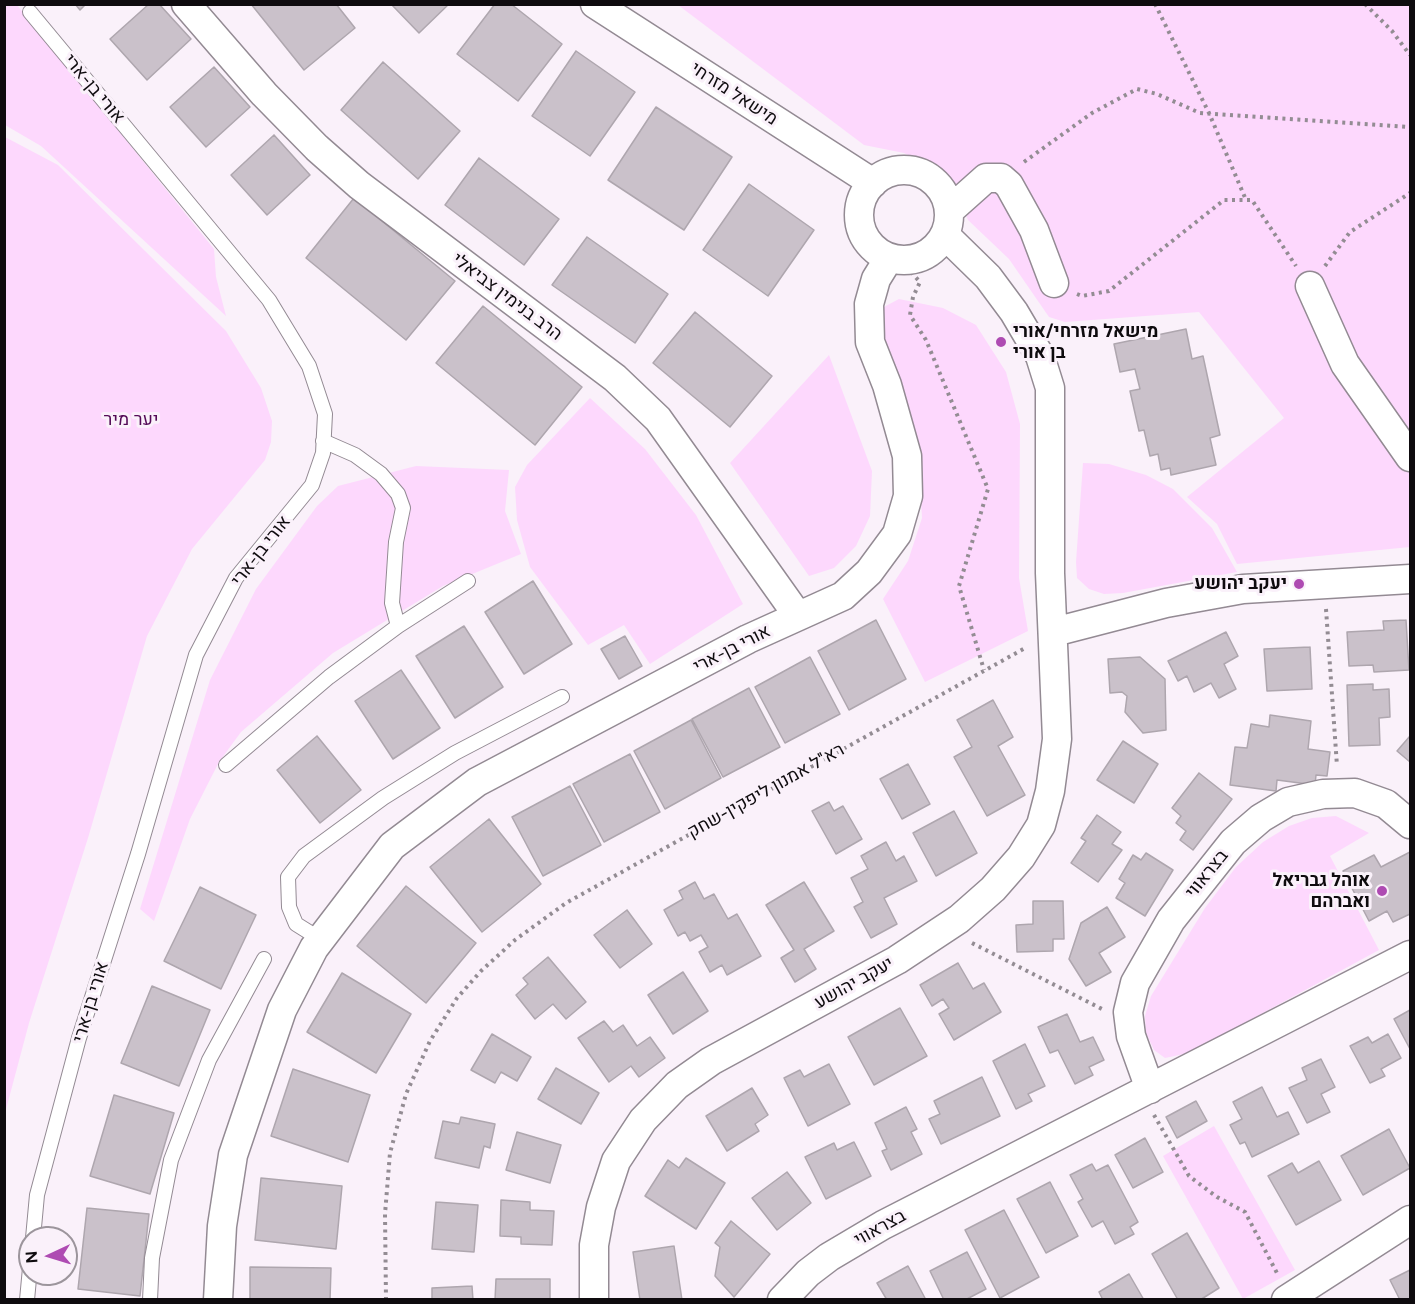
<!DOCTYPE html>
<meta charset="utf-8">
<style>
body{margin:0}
#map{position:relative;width:1415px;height:1304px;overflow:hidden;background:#faf1fa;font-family:Figtree,sans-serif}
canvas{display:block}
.frame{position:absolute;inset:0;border:6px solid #0e0b0e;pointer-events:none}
.north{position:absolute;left:18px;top:1226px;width:60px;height:60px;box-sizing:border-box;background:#faf1fa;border:2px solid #9c959c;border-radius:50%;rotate:266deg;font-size:16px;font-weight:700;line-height:24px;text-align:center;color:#0e0b0e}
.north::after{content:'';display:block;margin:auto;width:21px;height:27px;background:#ae4bb2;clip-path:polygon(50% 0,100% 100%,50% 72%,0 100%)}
</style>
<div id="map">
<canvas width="1415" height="1304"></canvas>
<div class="frame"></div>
<div class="north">N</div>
</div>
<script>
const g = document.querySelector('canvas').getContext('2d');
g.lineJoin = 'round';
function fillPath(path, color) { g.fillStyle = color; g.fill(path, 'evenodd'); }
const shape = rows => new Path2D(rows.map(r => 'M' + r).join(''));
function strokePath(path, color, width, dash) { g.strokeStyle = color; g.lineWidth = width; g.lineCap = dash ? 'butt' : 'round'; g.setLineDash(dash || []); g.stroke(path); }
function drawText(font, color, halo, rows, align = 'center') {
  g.font = font + ' Figtree,Heebo,sans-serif'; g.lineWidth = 6; g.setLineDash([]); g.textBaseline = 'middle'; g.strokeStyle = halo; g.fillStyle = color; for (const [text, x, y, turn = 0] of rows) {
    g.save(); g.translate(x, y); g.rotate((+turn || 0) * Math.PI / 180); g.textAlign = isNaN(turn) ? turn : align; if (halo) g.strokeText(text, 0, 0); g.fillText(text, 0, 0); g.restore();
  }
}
fillPath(shape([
 [5,5,17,5,214,249,216,277,226,316,41,146,5,125],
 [678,5,1410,5,1410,547,1237,564,1217,524,1187,497,1284,418,1199,312,1065,322,1049,317,1009,259,968,220,948,176,904,153,864,145],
 [5,137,58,165,226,331,261,388,272,421,271,442,265,460,192,549,147,636,88,838,29,1023,5,1113],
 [899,299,943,308,976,325,1006,372,1020,424,1019,578,1028,631,925,682,883,599,908,561,922,518,919,469,876,334,884,307],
 [829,355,872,471,870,516,856,546,834,568,809,576,730,463],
 [590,398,645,449,696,515,743,604,650,664,624,625,588,645,530,567,517,520,515,487,527,465],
 [1083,463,1109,464,1146,475,1173,489,1212,528,1237,572,1123,593,1104,594,1089,589,1077,578,1076,562],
 [416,466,509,470,505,511,521,554,443,586,333,653,241,732,219,762,190,819,154,921,140,909,210,680,256,589,317,506,338,486],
 [1336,816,1369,833,1330,856,1379,950,1189,1053,1165,1058,1154,1050,1146,1033,1145,1016,1151,996,1205,908,1236,867,1263,842,1289,826,1312,818],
 [1214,1126,1295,1270,1243,1299,1163,1156]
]), '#fdd8fd');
const building = shape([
 [75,4,86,4,80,10,75,4],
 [149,4,159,4,191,39,147,80,110,39,149,4],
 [251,4,336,4,355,28,304,70,251,4],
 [391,4,449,4,419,33,391,4],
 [495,4,511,4,562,44,518,101,457,54,495,4],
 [576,51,635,92,590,156,532,116,576,51],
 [383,62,460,131,418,179,341,110,383,62],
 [214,67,250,107,206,147,170,107,214,67],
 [656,107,732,157,684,230,608,180,656,107],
 [274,135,310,175,267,215,231,175,274,135],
 [479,158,559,219,524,265,445,205,479,158],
 [749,184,814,230,768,296,703,250,749,184],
 [354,198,455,281,406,340,306,258,354,198],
 [587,237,668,294,635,343,552,285,587,237],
 [483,306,582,387,535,445,436,363,483,306],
 [695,312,772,376,730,427,653,363,695,312],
 [1186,329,1192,359,1203,356,1220,435,1210,438,1216,465,1171,475,1170,468,1161,470,1158,454,1150,456,1144,430,1139,431,1130,391,1140,389,1135,369,1120,372,1114,344,1186,329],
 [533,581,572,644,524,674,485,612,533,581],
 [876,620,906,679,849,710,818,651,876,620],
 [1406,620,1409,670,1374,672,1373,665,1349,666,1347,632,1384,630,1383,621,1406,620],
 [464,626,503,687,455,718,416,656,464,626],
 [1226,632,1238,656,1224,664,1236,689,1219,698,1211,683,1194,692,1187,676,1178,681,1168,661,1226,632],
 [625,636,642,666,619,679,601,649,625,636],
 [1310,647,1312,689,1267,691,1264,649,1310,647],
 [810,657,840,714,785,743,755,687,810,657],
 [1140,657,1165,679,1166,730,1143,733,1125,712,1127,696,1122,692,1110,693,1108,659,1140,657],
 [401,670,440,728,393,759,355,701,401,670],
 [1373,684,1373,690,1389,689,1390,717,1379,718,1380,745,1349,746,1347,685,1373,684],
 [749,688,780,747,723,777,692,719,749,688],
 [993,700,1013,737,998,746,1025,795,987,816,954,757,972,747,957,720,993,700],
 [1270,715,1311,721,1308,749,1330,752,1327,776,1316,775,1315,785,1277,780,1276,791,1230,785,1235,747,1247,748,1251,724,1269,727,1270,715],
 [691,720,721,778,665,809,634,751,691,720],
 [317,736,361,790,320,823,277,770,317,736],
 [1410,736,1410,762,1397,751,1410,736],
 [1123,741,1158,764,1134,803,1097,780,1123,741],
 [630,754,660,812,604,842,573,784,630,754],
 [908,764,930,804,902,819,880,779,908,764],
 [1199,773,1232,799,1193,850,1180,840,1186,831,1176,823,1181,816,1172,808,1199,773],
 [570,786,601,845,543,876,512,817,570,786],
 [829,802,834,811,843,806,862,839,836,854,812,811,829,802],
 [954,811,977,853,936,876,913,833,954,811],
 [1097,815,1121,832,1112,844,1122,850,1098,882,1071,863,1086,841,1081,838,1097,815],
 [489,819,541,884,482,932,430,867,489,819],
 [886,842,896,861,904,856,917,881,884,898,897,924,871,938,854,907,863,902,851,878,868,869,861,856,886,842],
 [1410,852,1410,914,1393,922,1387,911,1369,921,1343,871,1374,855,1381,867,1410,852],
 [1146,853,1173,870,1145,916,1116,898,1125,883,1119,879,1133,855,1141,860,1146,853],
 [695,882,704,899,714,894,728,919,737,914,761,956,727,975,722,965,710,972,699,952,708,947,701,935,690,941,685,932,678,936,664,910,683,899,679,891,695,882],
 [804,882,834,931,804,949,816,969,795,982,781,958,794,950,766,905,804,882],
 [406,886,476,943,426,1003,357,946,406,886],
 [200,887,256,915,221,989,164,961,200,887],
 [1033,901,1063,901,1064,939,1053,939,1053,951,1017,952,1016,925,1033,924,1033,901],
 [1107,907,1125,937,1099,953,1111,972,1086,986,1069,959,1081,923,1107,907],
 [627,910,652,944,620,968,594,935,627,910],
 [548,957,586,1002,566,1019,553,1004,535,1019,516,995,528,984,523,978,548,957],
 [958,963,973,989,984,983,1001,1012,954,1040,939,1014,949,1008,943,999,932,1006,920,985,958,963],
 [683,972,708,1011,673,1034,648,995,683,972],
 [342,973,411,1014,376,1073,307,1032,342,973],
 [152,986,210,1010,179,1086,121,1063,152,986],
 [900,1008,927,1056,874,1085,848,1037,900,1008],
 [1410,1010,1410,1049,1394,1019,1410,1010],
 [1067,1014,1080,1042,1093,1037,1104,1060,1089,1067,1093,1075,1075,1084,1058,1050,1050,1053,1038,1027,1067,1014],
 [604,1021,613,1032,623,1025,637,1046,650,1037,665,1058,639,1077,631,1066,609,1082,578,1038,604,1021],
 [492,1034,531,1057,517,1081,501,1072,495,1083,471,1070,492,1034],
 [1388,1034,1401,1058,1381,1069,1385,1076,1370,1083,1350,1046,1368,1037,1372,1043,1388,1034],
 [1025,1044,1045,1086,1028,1094,1032,1101,1016,1109,993,1061,1025,1044],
 [1321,1059,1335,1087,1321,1094,1330,1112,1307,1123,1289,1088,1307,1080,1302,1068,1321,1059],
 [829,1064,850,1104,808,1126,784,1078,800,1070,804,1077,829,1064],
 [556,1068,599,1093,581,1124,538,1099,556,1068],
 [293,1069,370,1095,348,1162,271,1136,293,1069],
 [982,1077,1000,1116,941,1144,929,1119,940,1114,934,1101,982,1077],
 [1262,1087,1277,1117,1288,1112,1299,1134,1252,1157,1245,1142,1240,1144,1230,1125,1242,1119,1233,1102,1262,1087],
 [752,1088,768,1115,755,1124,759,1131,727,1151,706,1116,752,1088],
 [114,1095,174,1113,150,1194,90,1176,114,1095],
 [1196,1101,1207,1121,1177,1138,1166,1117,1196,1101],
 [906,1107,917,1129,911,1132,922,1154,891,1170,882,1151,887,1149,875,1123,906,1107],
 [461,1117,495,1124,490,1148,484,1146,479,1168,435,1158,443,1121,459,1124,461,1117],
 [1389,1129,1410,1168,1363,1195,1341,1156,1389,1129],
 [517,1132,561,1145,550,1183,506,1170,517,1132],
 [1145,1138,1163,1172,1133,1188,1115,1155,1145,1138],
 [854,1142,871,1176,826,1199,805,1157,834,1143,837,1150,854,1142],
 [686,1158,725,1183,696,1229,645,1196,668,1160,679,1168,686,1158],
 [1319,1161,1341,1200,1296,1225,1268,1176,1292,1163,1298,1173,1319,1161],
 [1092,1164,1096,1171,1108,1165,1138,1222,1130,1227,1134,1234,1115,1244,1103,1221,1092,1227,1078,1202,1083,1199,1070,1175,1092,1164],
 [787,1172,811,1203,777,1230,752,1198,787,1172],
 [261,1178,342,1186,336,1249,255,1240,261,1178],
 [1050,1182,1078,1236,1046,1253,1017,1199,1050,1182],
 [501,1200,530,1202,530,1210,554,1211,552,1245,521,1244,521,1237,500,1236,501,1200],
 [436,1202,478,1205,474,1252,432,1249,436,1202],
 [87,1208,149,1214,140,1296,78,1289,87,1208],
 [1004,1210,1039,1277,1000,1298,965,1230,1004,1210],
 [731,1221,770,1254,734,1297,715,1276,720,1247,715,1243,731,1221],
 [1187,1233,1219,1288,1200,1300,1178,1300,1152,1254,1187,1233],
 [674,1246,682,1300,640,1300,633,1252,674,1246],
 [967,1252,986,1289,965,1300,944,1300,930,1271,967,1252],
 [908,1266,926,1300,887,1300,877,1283,908,1266],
 [250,1267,331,1268,330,1300,250,1300,250,1267],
 [1410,1270,1410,1300,1400,1300,1390,1280,1410,1270],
 [1129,1274,1144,1300,1103,1300,1099,1292,1129,1274],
 [496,1279,550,1279,550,1300,495,1300,496,1279],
 [472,1286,473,1300,432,1300,432,1288,472,1286]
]);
fillPath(building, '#cac1ca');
strokePath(building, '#aea6ae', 1.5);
const service = shape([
 [30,12,269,300,309,366,325,414,323,453,312,485,236,578,196,655,138,854,79,1038,37,1195,33,1238],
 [323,441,355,455,381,474,398,494,403,508,396,542,392,603,398,626],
 [226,765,329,677,398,626,468,581],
 [320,939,296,924,289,907,288,877,304,856,383,798,455,753,562,697],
 [27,1300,30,1268],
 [150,1300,152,1258,171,1160,209,1060,264,959]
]);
const minor = shape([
 [186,4,264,94,317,148,359,185,615,378,658,419,798,616],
 [595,4,873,183],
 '859 215a45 45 0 1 1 90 0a45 45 0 1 1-90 0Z',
 [949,211,986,178,1001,178,1009,185,1034,230,1054,283],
 [1310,286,1345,364,1410,457],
 [1054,632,1166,603,1243,589,1410,579],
 [1150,1089,1131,1036,1128,1012,1135,983,1171,920,1233,842,1261,818,1288,802,1323,794,1355,793,1386,804,1410,824],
 [218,1300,222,1226,233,1155,282,1010,314,948,392,846,477,782,748,639,843,596,869,572,897,534,908,496,907,456,887,385,870,342,869,304,876,279,889,258],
 [594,1300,594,1245,601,1207,616,1161,643,1120,677,1085,711,1061,897,960,959,919,993,889,1021,857,1041,825,1050,791,1057,739,1050,573,1050,388,1040,356,1014,312,988,277,945,235],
 [782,1300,808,1273,829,1257,883,1225,1410,955],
 [1286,1300,1410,1220]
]);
strokePath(service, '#938a93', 16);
strokePath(minor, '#938a93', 31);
strokePath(shape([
 [1155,4,1209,113,1246,200],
 [1365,4,1392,31,1410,55],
 [1024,162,1092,113,1137,89,1157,94,1200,113,1410,127],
 [1325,266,1350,232,1410,193],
 [911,272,920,282,913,297,910,315,926,340,988,489,959,586,984,670],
 [1077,294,1082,296,1109,291,1224,200,1252,200,1296,266],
 [1326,609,1337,766],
 [972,943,1102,1009],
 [1154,1115,1189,1176,1217,1197,1245,1212,1278,1275],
 [386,1300,385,1214,390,1153,406,1094,430,1041,457,998,481,971,515,940,566,903,1027,647]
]), '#938c93', 4, [3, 4.5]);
strokePath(service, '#fff', 14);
strokePath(minor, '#fff', 28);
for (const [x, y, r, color] of [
 [1001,342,6,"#ae4bb2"],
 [1299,584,6,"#ae4bb2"],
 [1382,891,6,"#ae4bb2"]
]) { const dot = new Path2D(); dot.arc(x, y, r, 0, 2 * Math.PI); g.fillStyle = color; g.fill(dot); strokePath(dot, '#faf1fa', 2); }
drawText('18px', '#0e0b0e', '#faf1fa', [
 ["אורי בן-ארי",94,89,50],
 ["מישאל מזרחי",734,94,33],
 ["הרב בנימין צביאלי",507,297,37],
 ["אורי בן-ארי",261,551,-52],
 ["אורי בן-ארי",732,649,-27],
 ["רא\"ל אמנון ליפקין-שחק",766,791,-29],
 ["בצראווי",1207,874,-51],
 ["יעקב יהושע",854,983,-29],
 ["אורי בן-ארי",91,1002,-73],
 ["בצראווי",880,1228,-29]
]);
drawText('bold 18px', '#0e0b0e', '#faf1fa', [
 ["מישאל מזרחי/אורי",1013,332,"left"],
 ["בן אורי",1013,353,"left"],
 ["יעקב יהושע",1287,584],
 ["אוהל גבריאל",1370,881],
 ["ואברהם",1370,902]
], 'right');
drawText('18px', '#540b57', '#faf1fa', [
 ["יער מיר",131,420]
]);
</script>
